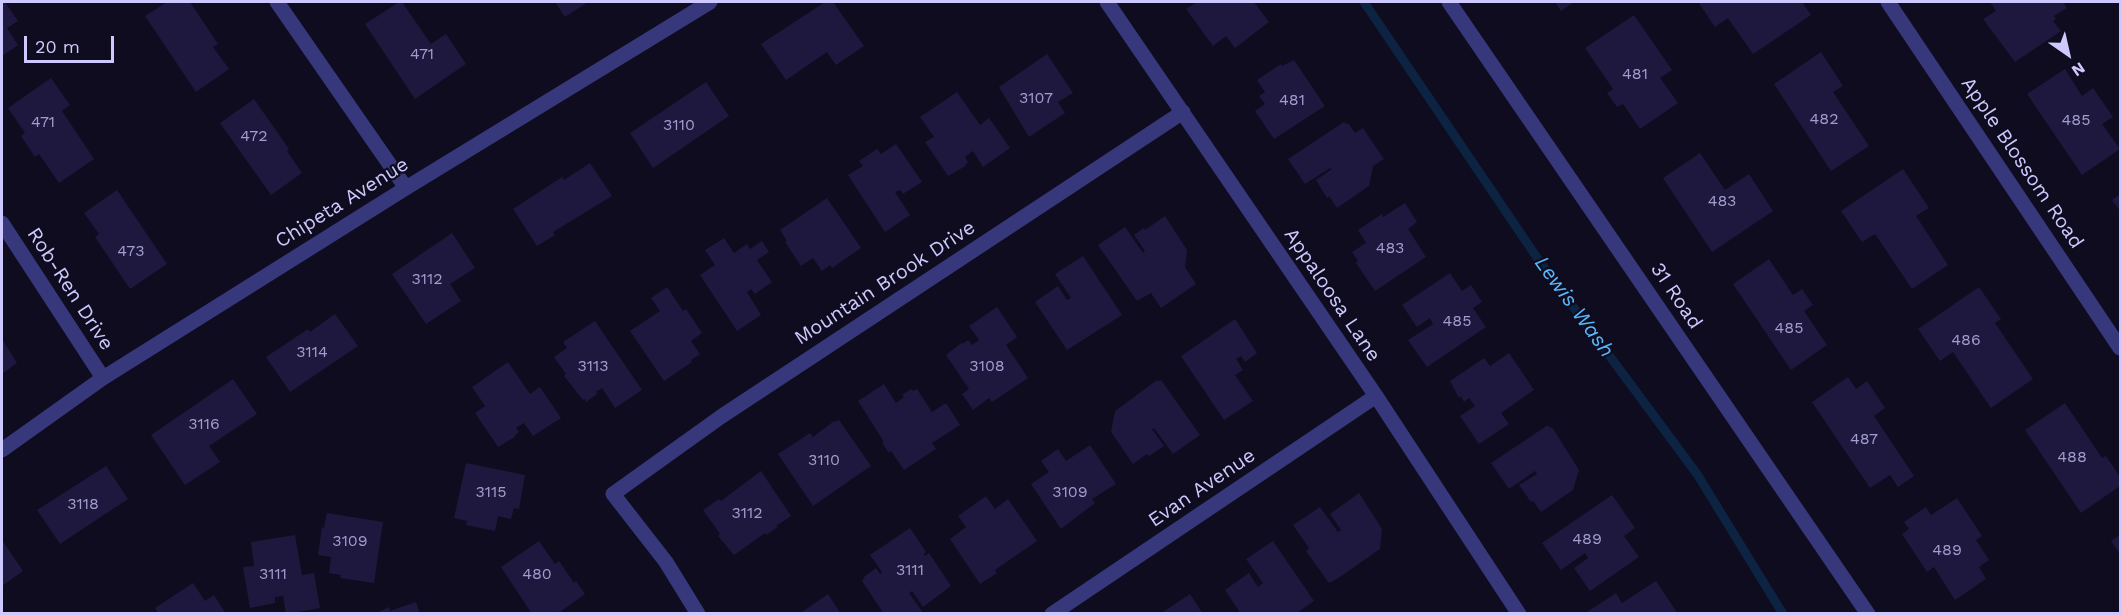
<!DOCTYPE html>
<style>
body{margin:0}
#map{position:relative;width:2122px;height:615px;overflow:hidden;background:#0e0c1e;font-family:"Work Sans",sans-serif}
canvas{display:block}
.frame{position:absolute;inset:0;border:3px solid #cdc9fe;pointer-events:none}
.north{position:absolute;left:2038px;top:24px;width:60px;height:60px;-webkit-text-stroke:4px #0e0c1e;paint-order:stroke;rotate:146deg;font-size:16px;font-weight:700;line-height:24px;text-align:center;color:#cdc9fe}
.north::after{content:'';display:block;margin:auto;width:21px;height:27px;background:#cdc9fe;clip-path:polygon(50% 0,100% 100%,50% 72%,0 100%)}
.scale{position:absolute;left:24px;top:36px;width:90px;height:27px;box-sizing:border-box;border:3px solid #cdc9fe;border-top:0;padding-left:8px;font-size:18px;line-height:21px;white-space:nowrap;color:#cdc9fe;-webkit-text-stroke:4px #0e0c1e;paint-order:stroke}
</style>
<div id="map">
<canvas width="2122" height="615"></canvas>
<div class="frame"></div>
<div class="north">N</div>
<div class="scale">20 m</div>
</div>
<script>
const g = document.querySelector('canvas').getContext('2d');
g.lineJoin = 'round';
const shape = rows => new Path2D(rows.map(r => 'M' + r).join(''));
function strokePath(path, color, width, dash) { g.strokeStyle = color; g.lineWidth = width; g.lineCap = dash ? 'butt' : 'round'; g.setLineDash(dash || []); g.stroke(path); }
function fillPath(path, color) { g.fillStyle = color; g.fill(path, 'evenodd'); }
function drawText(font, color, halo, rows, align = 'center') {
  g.font = font + ' "Work Sans",sans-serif'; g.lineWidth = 4.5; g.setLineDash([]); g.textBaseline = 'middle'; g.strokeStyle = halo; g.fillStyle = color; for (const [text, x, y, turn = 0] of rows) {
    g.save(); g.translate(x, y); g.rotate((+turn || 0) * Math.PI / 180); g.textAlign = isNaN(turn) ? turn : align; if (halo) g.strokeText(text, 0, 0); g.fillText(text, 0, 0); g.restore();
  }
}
strokePath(shape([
 [1364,2,1540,262,1697,474,1783,614]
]), '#0c2342', 9);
fillPath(shape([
 [2,2,5,2,18,21,7,28,18,45,2,56],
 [167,2,190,2,218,44,213,47,229,69,196,92,145,16],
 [399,2,402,2,431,44,446,34,466,64,415,99,365,24],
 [555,2,588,2,565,17],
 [825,2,833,2,864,46,836,65,827,52,786,80,761,44],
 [1197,2,1254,2,1269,22,1235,48,1226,36,1213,46,1186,9],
 [1555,2,1574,2,1561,11],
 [1698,2,1802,2,1811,15,1753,54,1728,18,1715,27],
 [1990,2,2063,2,2067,8,2054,16,2056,19,2053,21,2061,31,2015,62,1983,19,1996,11],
 [1634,15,1672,70,1660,78,1678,103,1640,129,1623,104,1617,107,1607,93,1613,89,1585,48],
 [1821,52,1843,86,1833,92,1869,146,1831,171,1774,84],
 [1047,54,1073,93,1058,102,1065,113,1029,137,999,87],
 [1294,60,1325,106,1274,139,1255,111,1265,104,1259,96,1265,92,1257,80,1281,64,1282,66],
 [2065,69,2082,96,2093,88,2113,117,2102,124,2120,149,2082,175,2027,94],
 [51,78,70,105,62,111,94,159,59,183,39,154,35,157,21,136,25,133,8,108],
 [706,82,729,116,653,168,630,133],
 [957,92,980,125,989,118,1010,148,983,167,973,151,965,157,968,162,964,167,948,176,925,142,934,137,920,117],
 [254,99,289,149,287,151,302,173,271,195,220,123],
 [1344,122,1346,124,1348,123,1355,133,1363,128,1384,159,1373,166,1369,186,1337,208,1329,196,1327,198,1316,180,1332,169,1330,168,1305,184,1288,159],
 [896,144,922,182,903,194,900,190,895,192,910,215,885,232,848,175,863,166,859,161,877,149,881,154],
 [1700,153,1725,190,1749,174,1773,211,1712,252,1663,178],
 [590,163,612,196,553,232,555,235,537,246,513,209,562,177,564,180],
 [1903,169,1929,208,1916,216,1948,265,1912,289,1875,234,1862,242,1841,211],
 [117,190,167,264,130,289,95,237,99,234,84,213],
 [2120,194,2120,211,2112,200],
 [827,198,861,248,832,268,830,265,822,271,813,258,801,266,785,242,787,241,780,230],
 [1405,203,1417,222,1408,229,1426,257,1375,291,1356,263,1358,261,1352,252,1366,243,1358,230,1382,214,1383,217],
 [1165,216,1187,250,1185,267,1196,284,1161,308,1151,293,1137,301,1098,245,1125,227,1143,253,1145,251,1134,235,1144,228,1145,230],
 [452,233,475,268,450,284,461,301,426,324,392,274],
 [724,238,734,253,747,244,750,249,762,241,769,252,757,260,772,282,755,294,751,289,747,292,761,315,737,331,700,275,715,265,705,250],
 [1083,256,1122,315,1067,350,1035,302,1058,286,1067,300,1071,298,1055,274],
 [1769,259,1793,295,1802,289,1813,305,1804,311,1827,345,1791,370,1733,284],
 [1450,273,1462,291,1471,285,1482,302,1473,308,1486,327,1427,367,1408,340,1433,324,1430,318,1417,327,1402,305],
 [667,287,683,311,686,309,702,333,691,341,700,354,691,360,692,362,664,381,630,331,660,311,651,298],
 [1979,287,2001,319,1995,323,2033,379,1991,408,1953,352,1940,361,1918,329],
 [997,307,1017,337,1006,345,1028,378,992,402,989,398,973,410,962,394,969,389,946,355,961,343,962,344,968,340,972,345,979,340,969,326],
 [335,314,358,346,290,392,266,357,308,329,310,332],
 [1235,319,1257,353,1245,362,1241,356,1236,359,1243,370,1235,375,1253,401,1224,420,1181,356],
 [595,321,642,390,615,408,602,388,596,392,597,394,586,402,585,399,583,400,564,376,566,374,554,357,567,348,563,342],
 [2,339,17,363,2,374],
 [1509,353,1534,390,1501,413,1509,424,1479,444,1460,416,1475,406,1469,398,1464,402,1461,396,1459,398,1450,381,1484,358,1490,366],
 [508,362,530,394,540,387,561,418,533,436,524,423,516,428,519,432,514,436,515,437,498,447,475,413,485,406,472,387],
 [1848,377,1856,389,1867,381,1885,408,1874,416,1914,476,1898,487,1890,475,1870,488,1812,402],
 [233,379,257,414,209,446,220,462,185,485,151,435],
 [1157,380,1158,381,1161,380,1200,435,1173,454,1154,428,1152,429,1164,446,1149,456,1147,454,1133,464,1111,432,1115,411],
 [884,384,896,403,904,397,902,395,911,389,913,391,917,389,932,412,946,403,960,425,932,443,936,449,904,470,891,451,889,453,882,443,884,442,858,401],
 [2065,403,2102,458,2106,456,2120,477,2120,486,2081,513,2025,430],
 [839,420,871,466,813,506,778,454,810,433,813,437,834,421,835,422],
 [1548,425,1550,428,1552,427,1579,470,1573,490,1541,512,1533,501,1531,502,1519,485,1537,474,1535,471,1509,489,1491,463],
 [1090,445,1116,484,1092,499,1095,503,1061,529,1031,484,1049,472,1041,461,1058,449,1066,461],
 [466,463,525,475,519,509,514,508,511,519,498,516,495,531,466,525,467,521,454,518],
 [106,466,128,499,60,544,37,510],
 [761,471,791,516,776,526,778,527,766,535,765,533,734,555,718,536,720,534,703,510,719,499,721,501],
 [1359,493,1382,529,1380,549,1337,579,1329,583,1306,551,1309,548,1293,525,1320,507,1338,532,1341,530,1330,514],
 [1612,495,1635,528,1624,536,1639,557,1590,591,1574,568,1588,558,1585,553,1561,570,1542,543],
 [986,496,995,509,1008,499,1037,541,995,570,997,573,980,584,950,539,966,527,958,516],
 [1957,498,1982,536,1976,540,1989,560,1979,567,1986,579,1955,600,1934,567,1927,572,1902,534,1909,529,1904,522,1926,507,1931,515],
 [327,513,383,522,374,583,340,578,341,575,329,573,331,557,318,555,322,527,324,528],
 [910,528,926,552,924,554,925,556,929,553,951,586,923,607,912,591,909,593,924,614,884,614,862,581,865,576,876,568,880,574,882,572,870,555],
 [295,535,302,575,314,573,320,608,286,614,283,596,275,597,275,603,250,608,243,567,254,566,251,542],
 [2120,535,2120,554,2111,541],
 [2,540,23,571,2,586],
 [539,541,555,564,559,561,574,583,576,581,585,594,557,614,532,614,501,567],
 [1273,541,1314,601,1295,614,1241,614,1225,590,1249,573,1258,587,1263,583,1246,559],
 [1656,581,1678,614,1584,614,1616,593,1622,603],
 [193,583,205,601,214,595,226,614,159,614,155,608],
 [828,594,841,614,799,614],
 [1190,594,1203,614,1160,614],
 [416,602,420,614,374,614,389,607,390,611]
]), '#1e183e');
strokePath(shape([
 [277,2,406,188],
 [1107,2,1376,396,1519,614],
 [1449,2,1868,614],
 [1888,2,2120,348],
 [2,223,103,378],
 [2,450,103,378,406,188,710,2],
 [698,614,666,562,613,494,722,416,1183,112],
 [1052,614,1376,396]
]), '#37387c', 15);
drawText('16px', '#a19dce', null, [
 ["471",422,54],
 ["481",1635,74],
 ["3107",1036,98],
 ["481",1292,100],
 ["482",1824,119],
 ["485",2076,120],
 ["471",43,122],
 ["3110",679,125],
 ["472",254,136],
 ["483",1722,201],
 ["483",1390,248],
 ["473",131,251],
 ["3112",427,279],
 ["485",1457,321],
 ["485",1789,328],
 ["486",1966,340],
 ["3114",312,352],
 ["3113",593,366],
 ["3108",987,366],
 ["3116",204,424],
 ["487",1864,439],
 ["488",2072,457],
 ["3110",824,460],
 ["3115",491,492],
 ["3109",1070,492],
 ["3118",83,504],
 ["3112",747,513],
 ["489",1587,539],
 ["3109",350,541],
 ["489",1947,550],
 ["3111",910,570],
 ["3111",273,574],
 ["480",537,574]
]);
drawText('20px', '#cdc9fe', '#0e0c1e', [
 ["Apple Blossom Road",2022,163,56],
 ["Chipeta Avenue",342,203,-32],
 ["Mountain Brook Drive",885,283,-33],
 ["Rob-Ren Drive",70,289,57],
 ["Appaloosa Lane",1332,295,56],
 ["31 Road",1676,296,56],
 ["Evan Avenue",1202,488,-34]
]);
drawText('italic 21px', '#59b8fd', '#0e0c1e', [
 ["Lewis Wash",1574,307,54]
]);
</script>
